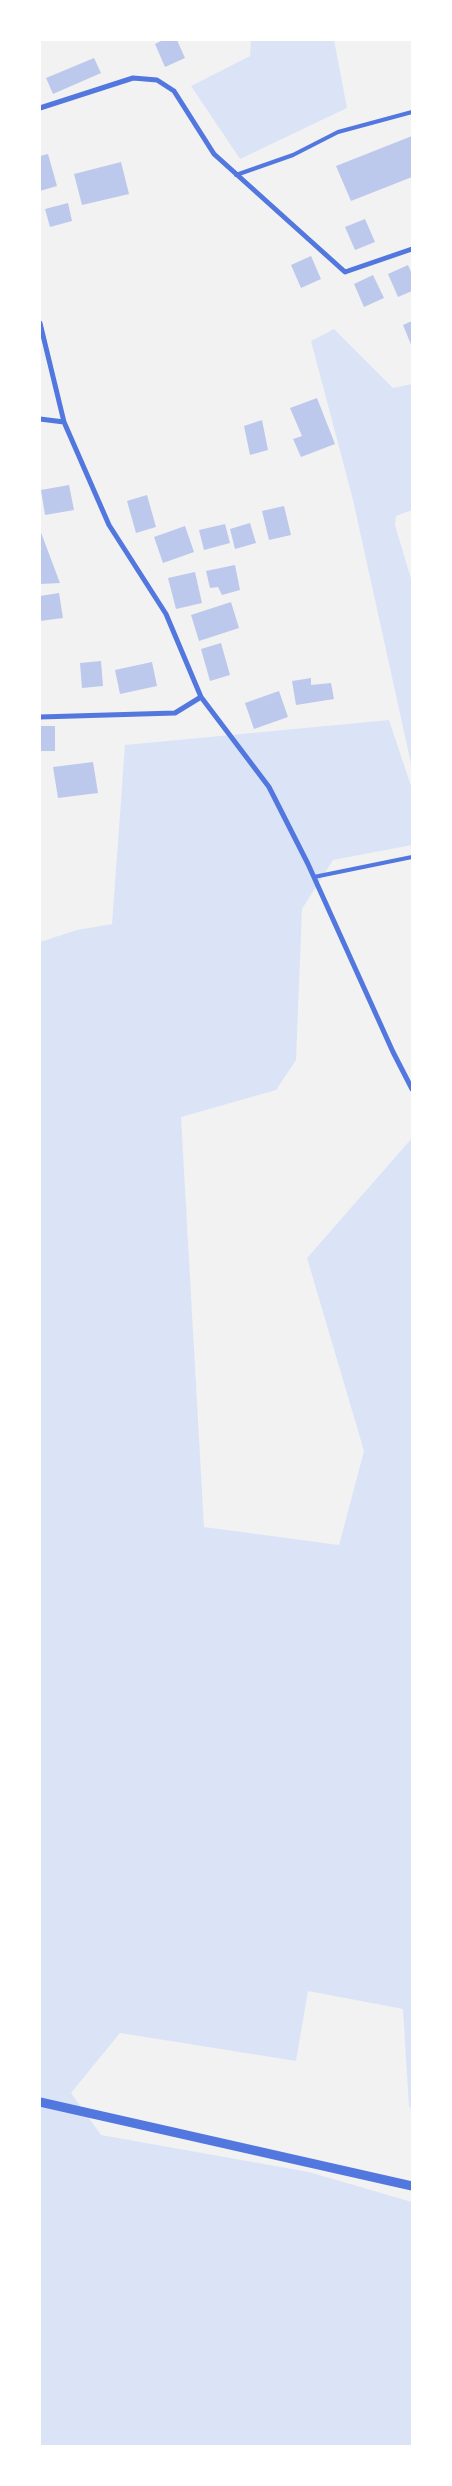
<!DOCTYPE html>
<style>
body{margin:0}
#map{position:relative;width:452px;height:2486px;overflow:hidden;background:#f2f2f2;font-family:Lato,sans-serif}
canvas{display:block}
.frame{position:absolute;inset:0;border:41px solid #fff;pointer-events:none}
</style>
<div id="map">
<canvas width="452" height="2486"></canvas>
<div class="frame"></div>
</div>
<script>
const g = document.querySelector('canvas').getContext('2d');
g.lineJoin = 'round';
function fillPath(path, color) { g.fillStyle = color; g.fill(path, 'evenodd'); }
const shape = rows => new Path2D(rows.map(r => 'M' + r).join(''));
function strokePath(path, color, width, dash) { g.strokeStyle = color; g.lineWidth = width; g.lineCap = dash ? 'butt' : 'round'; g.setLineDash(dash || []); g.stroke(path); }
fillPath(shape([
 [251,40,334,40,347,108,240,159,191,86,250,56],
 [334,329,393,388,412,384,412,510,396,516,395,525,412,582,412,768,353,500,311,341],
 [389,720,412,789,412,845,333,860,302,909,296,1060,276,1090,181,1117,204,1527,339,1545,364,1451,307,1258,412,1138,412,2108,409,2107,403,2009,308,1991,296,2061,120,2033,71,2093,101,2135,309,2172,412,2202,412,2446,40,2446,40,942,77,930,112,924,125,745]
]), '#dbe4f7');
fillPath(shape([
 [163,40,177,40,185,58,165,67,155,44],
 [94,58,101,73,53,94,46,78],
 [412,136,412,177,351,201,336,166],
 [48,154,57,186,40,191,40,156],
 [121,162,129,194,82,205,74,174],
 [68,203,72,221,50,227,45,209],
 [365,219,375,242,355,250,345,227],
 [311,256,321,279,301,288,291,265],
 [408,265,412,274,412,291,398,297,388,274],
 [373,275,384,298,364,307,354,284],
 [412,321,412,347,403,325],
 [317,398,335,444,301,457,293,439,302,436,290,408],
 [262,420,268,450,250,455,244,426],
 [69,485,74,510,45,515,41,490],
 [147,495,156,527,136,533,127,501],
 [284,506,291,535,269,540,262,511],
 [250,523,256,543,235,549,230,529],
 [225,524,230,543,204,550,199,530],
 [185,526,194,552,163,563,154,537],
 [40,530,60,583,40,584],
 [235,565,240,590,222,595,218,587,210,588,206,571],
 [195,572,202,603,176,609,168,578],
 [59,593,63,618,40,621,40,596],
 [231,602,239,628,199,641,191,615],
 [221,643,230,675,210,681,201,649],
 [101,661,103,686,82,688,80,663],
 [152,662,157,686,120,694,115,670],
 [311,678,311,685,331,683,334,699,296,705,292,681],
 [279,691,288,717,254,729,245,703],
 [40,726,55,726,55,751,40,751],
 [93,762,98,793,58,798,53,767]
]), '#bdc9ec');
strokePath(shape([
 [236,175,293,155,338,132,412,112],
 [314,877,412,857]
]), '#5277de', 4);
strokePath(shape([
 [40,108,133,78,157,80,174,91,214,154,345,272,412,249],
 [40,323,64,422,109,525,166,614,201,697,269,787,308,864,393,1052,412,1089],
 [40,419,64,422],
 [40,717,175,713,201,697]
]), '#5277de', 5);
strokePath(shape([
 [40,2102,412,2186]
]), '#5277de', 9);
</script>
